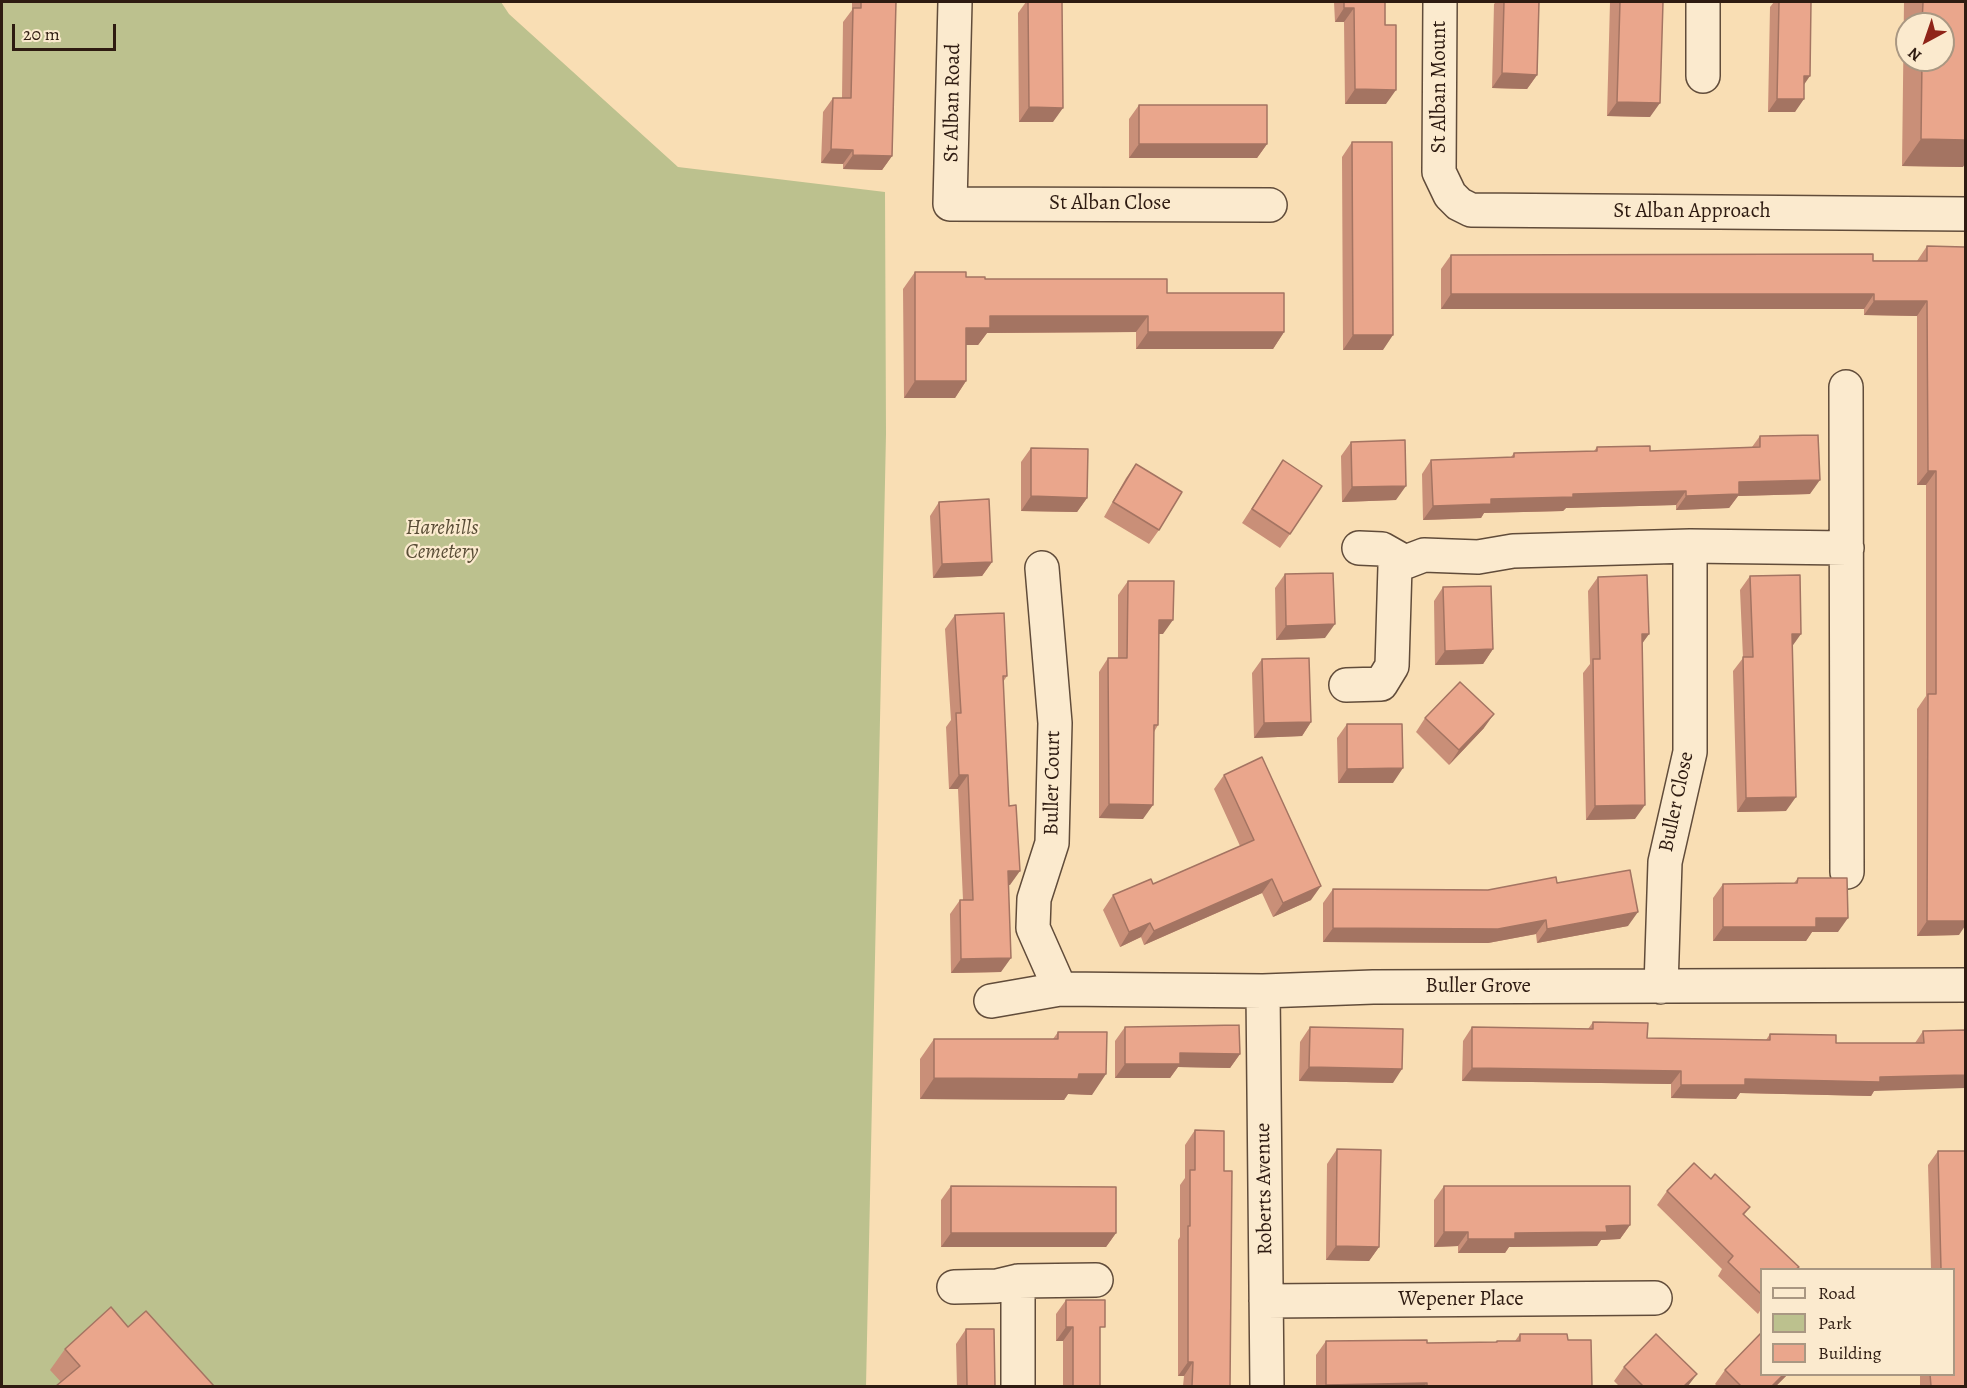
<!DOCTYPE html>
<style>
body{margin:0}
#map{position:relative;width:1967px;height:1388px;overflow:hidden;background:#f9deb4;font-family:Alegreya,serif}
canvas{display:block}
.frame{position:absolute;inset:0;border:3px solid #2e1b11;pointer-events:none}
.legend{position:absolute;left:1760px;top:1268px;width:195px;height:108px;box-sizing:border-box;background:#fbeace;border:2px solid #a99782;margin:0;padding:8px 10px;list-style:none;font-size:18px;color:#2e1b11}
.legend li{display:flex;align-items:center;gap:12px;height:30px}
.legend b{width:30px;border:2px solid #a99782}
.north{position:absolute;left:1895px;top:12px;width:60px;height:60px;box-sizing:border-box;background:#fbeace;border:2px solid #a99782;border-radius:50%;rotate:220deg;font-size:16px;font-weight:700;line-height:24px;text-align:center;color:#2e1b11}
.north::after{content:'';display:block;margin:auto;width:21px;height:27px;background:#8f2418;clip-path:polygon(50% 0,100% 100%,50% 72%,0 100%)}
.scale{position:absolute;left:12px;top:24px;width:104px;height:27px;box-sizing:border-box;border:3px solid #2e1b11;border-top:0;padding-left:8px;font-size:18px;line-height:21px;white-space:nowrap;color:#2e1b11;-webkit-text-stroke:4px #fbeace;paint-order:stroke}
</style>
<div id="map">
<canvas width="1967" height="1388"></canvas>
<div class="frame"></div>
<ul class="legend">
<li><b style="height:8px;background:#fbeace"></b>Road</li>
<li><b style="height:16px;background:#bcc18e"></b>Park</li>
<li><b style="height:16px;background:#eaa68c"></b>Building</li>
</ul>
<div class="north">N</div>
<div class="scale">20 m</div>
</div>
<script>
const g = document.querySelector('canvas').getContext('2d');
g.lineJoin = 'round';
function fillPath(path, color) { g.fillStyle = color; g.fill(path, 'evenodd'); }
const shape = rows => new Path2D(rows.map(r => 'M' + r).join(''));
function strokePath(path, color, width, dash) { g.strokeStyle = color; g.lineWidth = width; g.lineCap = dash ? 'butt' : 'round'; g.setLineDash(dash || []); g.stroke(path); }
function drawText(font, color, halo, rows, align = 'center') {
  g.font = font + ' Alegreya,serif'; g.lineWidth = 4.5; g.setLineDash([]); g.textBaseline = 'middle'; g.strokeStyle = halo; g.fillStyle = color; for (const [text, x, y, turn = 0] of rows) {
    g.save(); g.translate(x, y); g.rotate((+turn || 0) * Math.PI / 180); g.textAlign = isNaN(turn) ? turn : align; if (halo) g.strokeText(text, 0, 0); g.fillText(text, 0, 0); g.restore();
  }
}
fillPath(shape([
 [2,2,501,2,509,14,678,167,885,192,886,434,866,1386,2,1386]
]), '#bcc18e');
const minor = shape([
 [955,2,950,204,1270,205],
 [1440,2,1439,172,1450,195,1459,204,1471,210,1966,214],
 [1703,2,1703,76],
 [1846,387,1847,872],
 [1359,548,1382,549,1405,562],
 [1042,568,1055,723,1052,843,1034,899,1033,928,1060,989],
 [1346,685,1381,684,1392,666,1395,566,1424,555,1478,557,1513,551,1690,546,1847,548],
 [1661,987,1665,862,1690,752,1690,546],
 [1263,991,1267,1386],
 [991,1001,1060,989,1263,991,1373,987,1966,985],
 [1018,1281,1018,1386],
 [954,1287,997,1286,1018,1281,1096,1280],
 [1266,1301,1655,1298]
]);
strokePath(minor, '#614c3a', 36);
strokePath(minor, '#fbeace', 33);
fillPath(shape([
 [852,2,896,2,892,156,882,170,843,169,843,164,821,163,823,112,833,98,842,98,843,22,852,10],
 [1026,2,1062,2,1053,122,1019,122,1018,13],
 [1334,2,1385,2,1386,104,1345,104,1344,22,1335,22],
 [1496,2,1539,2,1537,75,1527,89,1492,88,1494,4],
 [1610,2,1663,2,1650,117,1607,116],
 [1774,2,1811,2,1804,85,1795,112,1768,112,1770,7],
 [1904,2,1965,2,1963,167,1902,166],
 [1907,24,1943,24,1943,60,1907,60],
 [1139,105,1267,144,1257,158,1129,158,1129,119],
 [1352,142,1383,350,1343,350,1342,157],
 [1927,246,1959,935,1917,936,1917,709,1926,696,1926,485,1917,485,1917,316,1864,315,1864,309,1441,309,1441,269,1451,255,1917,261],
 [915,272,985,279,1167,293,1284,332,1273,349,1136,349,1136,332,987,333,978,345,966,345,966,381,955,398,904,398,903,289],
 [1760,436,1810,494,1738,496,1729,508,1676,510,1676,505,1566,508,1563,511,1484,513,1481,518,1423,520,1422,474,1431,460,1511,457,1514,453,1594,451,1597,447,1650,451,1752,447],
 [1351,442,1396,500,1342,502,1341,456],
 [1031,448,1087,498,1077,512,1021,511,1021,462],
 [1283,460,1290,534,1280,548,1242,523],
 [1136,464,1159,530,1149,544,1104,517,1126,478],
 [939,502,992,562,982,576,933,578,930,516],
 [1285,574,1325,638,1276,640,1275,588],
 [1750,576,1786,811,1737,812,1733,671,1743,658,1740,590],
 [1598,577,1649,634,1642,643,1635,819,1586,820,1583,673,1590,664,1588,591],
 [1128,581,1163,634,1159,634,1158,725,1154,732,1143,819,1099,818,1099,672,1108,658,1118,658,1118,595],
 [1443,587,1493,649,1483,664,1435,665,1434,601],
 [955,615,1007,676,1003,682,1010,885,1008,885,1001,972,951,973,950,914,960,900,963,900,958,789,949,789,946,727,951,720,945,629],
 [1262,659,1311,722,1302,736,1254,738,1252,673],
 [1425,718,1484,728,1449,765,1416,732],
 [1347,724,1393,783,1338,783,1337,738],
 [1224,775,1311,900,1273,917,1262,893,1144,945,1141,937,1120,947,1103,910,1113,895,1153,884,1240,846,1214,789],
 [1798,878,1838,932,1812,932,1806,941,1713,941,1713,898,1723,884,1794,883],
 [1557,883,1628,926,1537,943,1536,934,1488,943,1323,942,1323,903,1333,889,1488,890],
 [1593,1022,1647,1038,1766,1040,1770,1034,1836,1043,1915,1043,1923,1031,1965,1030,1874,1091,1871,1096,1740,1093,1736,1099,1671,1098,1671,1084,1462,1081,1463,1041,1472,1027,1588,1029],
 [1125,1027,1240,1054,1230,1068,1178,1067,1170,1078,1115,1078,1115,1041],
 [1310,1027,1393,1083,1299,1081,1300,1042],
 [1058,1032,1092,1095,1068,1094,1064,1100,920,1099,920,1059,934,1039,1053,1039],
 [1195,1130,1224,1171,1230,1386,1183,1386,1184,1376,1178,1376,1178,1240,1180,1237,1180,1185,1185,1178,1185,1145],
 [1337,1149,1379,1247,1369,1261,1326,1260,1327,1164],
 [1938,1151,1965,1151,1965,1386,1920,1386,1920,1374,1953,1374,1953,1269,1931,1269,1928,1165],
 [1711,1179,1750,1207,1744,1215,1799,1267,1797,1269,1761,1269,1761,1309,1758,1314,1718,1276,1722,1269,1657,1205,1667,1191],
 [951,1186,1116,1233,1106,1247,941,1247,941,1200],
 [1444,1186,1630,1225,1620,1239,1601,1240,1597,1246,1509,1247,1505,1253,1458,1253,1458,1246,1434,1247,1434,1200],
 [1066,1300,1100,1333,1100,1386,1063,1386,1063,1341,1056,1341,1056,1314],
 [966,1329,995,1386,957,1386,956,1344],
 [1520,1334,1568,1340,1592,1386,1316,1386,1316,1355,1326,1341,1427,1343,1495,1342,1497,1341,1515,1341],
 [65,1349,214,1386,61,1382,50,1370],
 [1624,1367,1688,1386,1619,1386,1614,1381],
 [1725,1370,1761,1374,1788,1374,1776,1386,1717,1386,1715,1384]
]), '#c98f78');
fillPath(shape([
 [1344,8,1354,8,1344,22,1335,22],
 [1502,73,1537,75,1527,89,1492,88],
 [1804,76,1810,76,1801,89],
 [1355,89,1396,90,1386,104,1345,104],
 [1777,99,1804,99,1795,112,1768,112],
 [1617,102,1660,103,1650,117,1607,116],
 [1029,107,1063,108,1053,122,1019,122],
 [1921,139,1965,140,1965,164,1963,167,1902,166],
 [1139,144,1267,144,1257,158,1129,158],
 [831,149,853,150,843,164,821,163],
 [853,155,892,156,882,170,843,169],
 [1451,294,1874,294,1864,309,1441,309],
 [1874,301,1927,301,1917,316,1864,315],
 [990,316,1148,316,1136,332,987,333,978,345,954,345,966,328],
 [1148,332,1284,332,1273,349,1136,349],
 [1353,335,1393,335,1383,350,1343,350],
 [915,381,966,381,955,398,904,398],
 [1928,471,1936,471,1926,485,1917,485],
 [1820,480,1810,494,1738,496,1729,508,1676,510,1686,496,1739,482],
 [1406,486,1396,500,1342,502,1352,487],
 [1686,491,1676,505,1566,508,1563,511,1484,513,1481,518,1423,520,1433,506,1491,499,1573,494],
 [1031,496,1087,498,1077,512,1021,511],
 [992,562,982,576,933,578,942,564],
 [1159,620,1173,620,1163,634,1149,634],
 [1335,624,1325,638,1276,640,1286,626],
 [1642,634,1649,634,1639,648],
 [1792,634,1801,634,1791,648],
 [1493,649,1483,664,1435,665,1445,651],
 [1494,714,1484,728,1449,765,1459,750],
 [1311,722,1302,736,1254,738,1264,723],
 [1403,768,1393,783,1338,783,1347,769],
 [959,775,968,775,958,789,949,789],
 [1796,797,1786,811,1737,812,1746,798],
 [1109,804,1153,805,1143,819,1099,818],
 [1645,805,1635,819,1586,820,1595,806],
 [1008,871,1020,871,1010,885,998,886],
 [1272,879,1262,893,1144,945,1154,931],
 [1321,886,1311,900,1273,917,1283,903],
 [1638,912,1628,926,1537,943,1547,929],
 [1816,918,1848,918,1838,932,1812,932,1806,941,1713,941,1723,927],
 [1546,920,1536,934,1488,943,1323,942,1333,928],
 [1927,921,1965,921,1965,926,1959,935,1917,936],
 [1150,923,1141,937,1120,947,1129,932],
 [1011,958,1001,972,951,973,961,959],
 [1180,1053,1240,1054,1230,1068,1178,1067,1170,1078,1115,1078,1125,1064],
 [1309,1067,1402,1069,1393,1083,1299,1081],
 [1472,1068,1681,1071,1671,1084,1462,1081],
 [1079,1074,1106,1074,1092,1095,1068,1094,1064,1100,920,1099,934,1078],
 [1965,1075,1965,1088,1874,1091,1871,1096,1740,1093,1736,1099,1671,1098,1681,1085,1745,1079],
 [1630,1225,1620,1239,1601,1240,1597,1246,1509,1247,1505,1253,1458,1253,1468,1239,1515,1233,1606,1226],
 [1444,1232,1468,1232,1458,1246,1434,1247],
 [951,1233,1116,1233,1106,1247,941,1247],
 [1336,1246,1379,1247,1369,1261,1326,1260],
 [1066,1327,1073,1327,1063,1341,1056,1341],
 [1188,1362,1193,1362,1184,1376,1178,1376],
 [1697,1374,1688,1386,1684,1386],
 [1784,1374,1788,1374,1776,1386,1772,1386],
 [1427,1383,1424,1386,1325,1386,1326,1385]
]), '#a47462');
const building = shape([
 [861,2,896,2,892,156,853,155,853,150,831,149,833,98,851,98,853,8,861,8,861,2],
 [1028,2,1062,2,1063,108,1029,107,1028,2],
 [1344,2,1385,2,1385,25,1396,25,1396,90,1355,89,1354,8,1344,8,1344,2],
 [1504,2,1539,2,1537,75,1502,73,1504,2],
 [1620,2,1663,2,1660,103,1617,102,1620,2],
 [1779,2,1811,2,1810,76,1804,76,1804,99,1777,99,1779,2],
 [1923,2,1965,2,1965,140,1921,139,1922,60,1943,60,1943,24,1922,24,1923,2],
 [1139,105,1267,105,1267,144,1139,144,1139,105],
 [1352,142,1392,142,1393,335,1353,335,1352,142],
 [1927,246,1965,247,1965,921,1927,921,1928,694,1936,694,1936,471,1928,471,1927,301,1874,301,1874,294,1451,294,1451,255,1873,254,1873,261,1927,261,1927,246],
 [915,272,966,272,966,277,985,277,985,279,1167,279,1167,293,1284,293,1284,332,1148,332,1148,316,990,316,990,328,966,328,966,381,915,381,915,272],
 [1818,435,1820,480,1739,482,1739,494,1686,496,1686,491,1573,494,1573,497,1491,499,1491,504,1433,506,1431,460,1514,457,1514,453,1597,451,1597,447,1650,446,1650,451,1760,447,1760,436,1818,435],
 [1405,440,1406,486,1352,487,1351,442,1405,440],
 [1031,448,1088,449,1087,498,1031,496,1031,448],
 [1283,460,1322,486,1290,534,1252,509,1283,460],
 [1136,464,1182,492,1159,530,1113,502,1136,464],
 [989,499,992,562,942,564,939,502,989,499],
 [1333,573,1335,624,1286,626,1285,574,1333,573],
 [1647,575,1649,634,1642,634,1645,805,1595,806,1593,659,1600,659,1598,577,1647,575],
 [1800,575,1801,634,1792,634,1796,797,1746,798,1743,657,1753,657,1750,576,1800,575],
 [1128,581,1174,581,1173,620,1159,620,1158,725,1154,725,1153,805,1109,804,1108,658,1127,658,1128,581],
 [1491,586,1493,649,1445,651,1443,587,1491,586],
 [1004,613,1007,676,1003,676,1009,806,1016,805,1020,871,1008,871,1011,958,961,959,960,900,973,900,968,775,959,775,956,713,961,713,955,615,1004,613],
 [1309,658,1311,722,1264,723,1262,659,1309,658],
 [1460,682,1494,714,1459,750,1425,718,1460,682],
 [1347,724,1402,724,1403,768,1347,769,1347,724],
 [1262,757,1321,886,1283,903,1272,879,1154,931,1150,923,1129,932,1113,895,1151,879,1153,884,1254,840,1224,775,1262,757],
 [1630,870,1638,912,1547,929,1546,920,1498,929,1333,928,1333,889,1488,890,1556,877,1557,883,1630,870],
 [1798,878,1847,878,1848,918,1816,918,1816,927,1723,927,1723,884,1797,883,1798,878],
 [1593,1022,1648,1023,1647,1038,1770,1040,1770,1034,1836,1035,1836,1043,1924,1043,1923,1031,1965,1030,1965,1075,1880,1077,1880,1082,1745,1079,1745,1085,1681,1085,1681,1071,1472,1068,1472,1027,1593,1029,1593,1022],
 [1239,1025,1240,1054,1180,1053,1180,1064,1125,1064,1125,1027,1239,1025],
 [1310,1027,1403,1029,1402,1069,1309,1067,1310,1027],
 [1058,1032,1107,1032,1106,1074,1079,1074,1078,1079,934,1078,934,1039,1058,1039,1058,1032],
 [1195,1130,1224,1131,1224,1171,1232,1171,1230,1386,1192,1386,1193,1362,1188,1362,1188,1226,1190,1226,1190,1170,1195,1170,1195,1130],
 [1337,1149,1381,1150,1379,1247,1336,1246,1337,1149],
 [1938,1151,1965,1151,1965,1386,1931,1386,1930,1374,1953,1374,1953,1269,1941,1269,1938,1151],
 [1694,1163,1711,1179,1715,1174,1750,1207,1743,1214,1799,1267,1796,1269,1761,1269,1761,1294,1728,1262,1733,1256,1667,1191,1694,1163],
 [951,1186,1116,1187,1116,1233,951,1233,951,1186],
 [1444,1186,1630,1186,1630,1225,1606,1226,1607,1232,1515,1233,1515,1239,1468,1239,1468,1232,1444,1232,1444,1186],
 [1066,1300,1105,1300,1105,1327,1100,1327,1100,1386,1073,1386,1073,1327,1066,1327,1066,1300],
 [111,1307,128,1327,146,1311,214,1386,56,1386,80,1366,65,1349,111,1307],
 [966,1329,994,1329,995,1386,967,1386,966,1329],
 [1761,1333,1761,1374,1784,1374,1772,1386,1741,1386,1725,1370,1761,1333],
 [1520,1334,1567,1334,1568,1340,1591,1340,1592,1386,1427,1386,1427,1383,1326,1385,1326,1341,1427,1340,1427,1343,1497,1342,1497,1341,1520,1341,1520,1334],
 [1656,1334,1697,1374,1684,1386,1643,1386,1624,1367,1656,1334]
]);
fillPath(building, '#eaa68c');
strokePath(building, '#a47462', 1.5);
drawText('21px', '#2e1b11', '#fbeace', [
 ["St Alban Mount",1440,87,-90],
 ["St Alban Road",953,103,-89],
 ["St Alban Close",1110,204],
 ["St Alban Approach",1692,212],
 ["Buller Court",1053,783,-89],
 ["Buller Close",1677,802,-78],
 ["Buller Grove",1478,987],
 ["Roberts Avenue",1265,1189,-91],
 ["Wepener Place",1461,1300]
]);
drawText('italic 21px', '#594d36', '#fbeace', [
 ["Harehills",442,529],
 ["Cemetery",442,553]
]);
</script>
